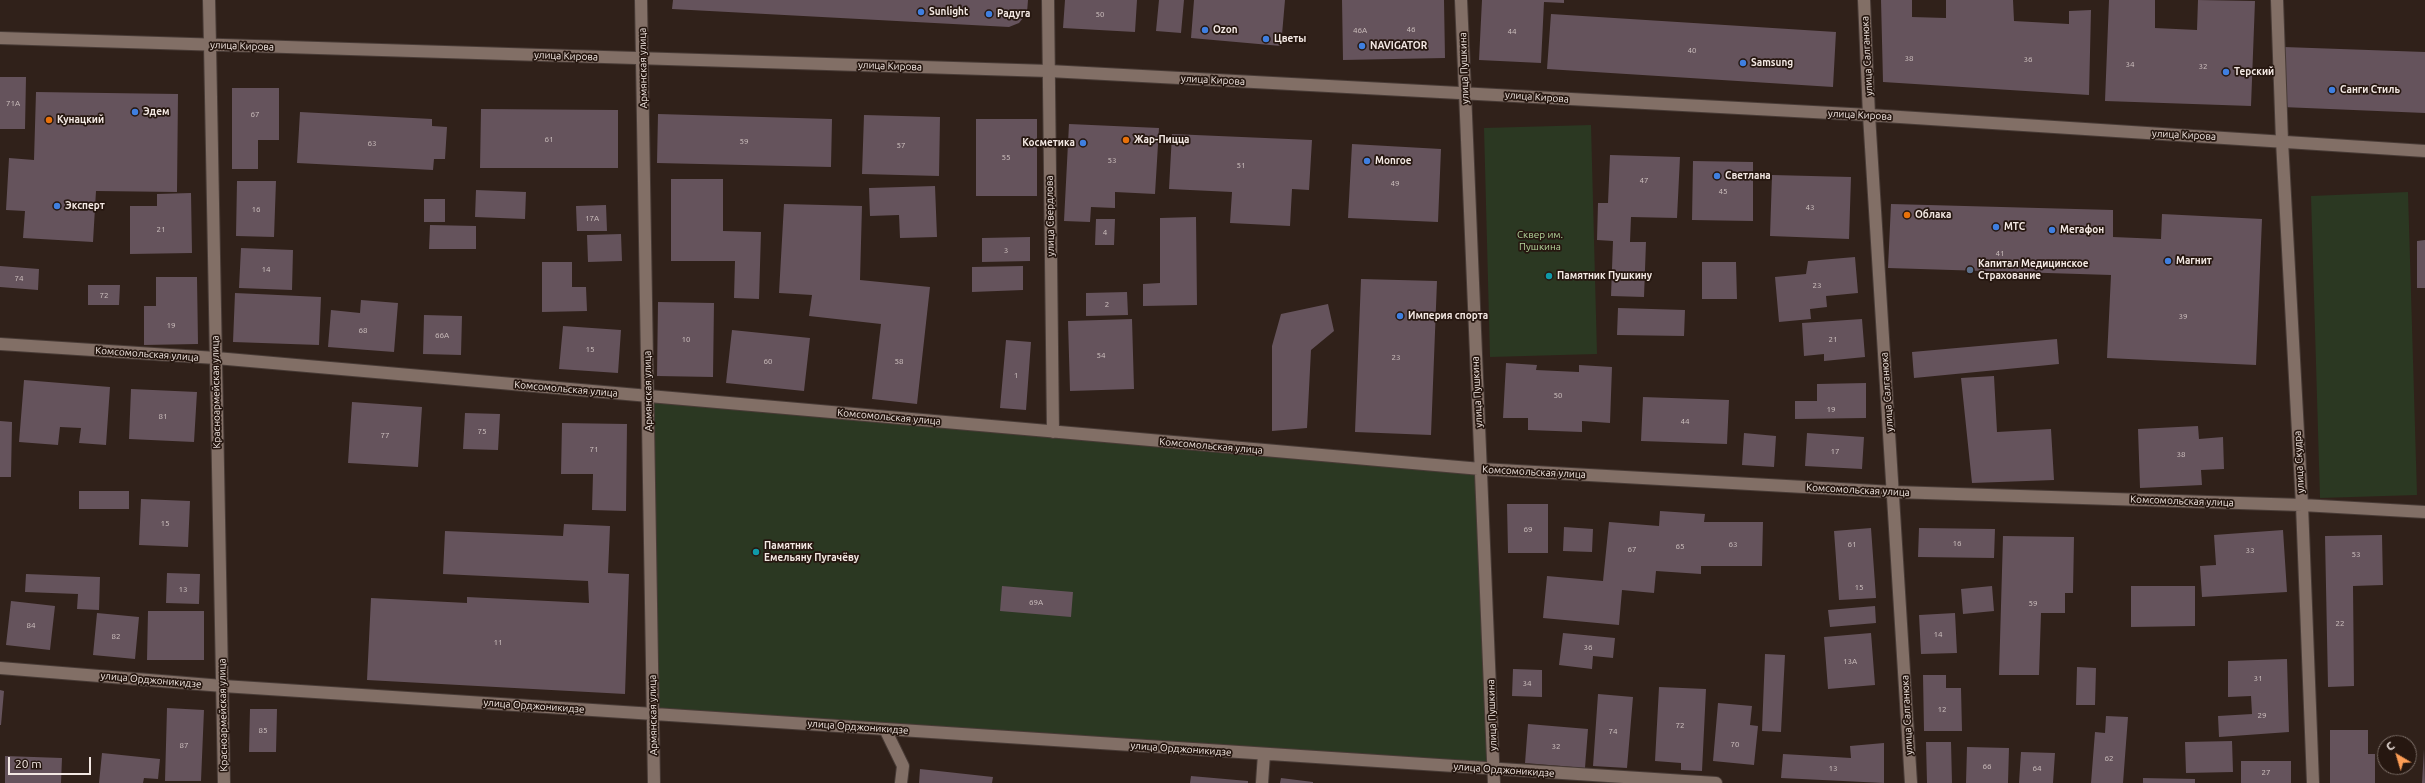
<!DOCTYPE html>
<meta charset="utf-8">
<style>
body{margin:0}
#map{position:relative;width:2425px;height:783px;overflow:hidden;background:#30211a;font-family:Ubuntu,sans-serif}
canvas{display:block}
.north{position:absolute;left:2377px;top:735px;width:40px;height:40px;box-sizing:border-box;background:#261710;border:1px solid #786b64;border-radius:50%;rotate:322deg;font-size:11px;font-weight:700;line-height:16px;text-align:center;color:#f3e8e3}
.north::after{content:'';display:block;margin:auto;width:14px;height:18px;background:#fd9d55;clip-path:polygon(50% 0,100% 100%,50% 72%,0 100%)}
.scale{position:absolute;left:8px;top:757px;width:83px;height:18px;box-sizing:border-box;border:2px solid #f3e8e3;border-top:0;padding-left:5px;font-size:12px;line-height:14px;white-space:nowrap;color:#f3e8e3;-webkit-text-stroke:3px #261710;paint-order:stroke}
</style>
<div id="map">
<canvas width="2425" height="783"></canvas>
<div class="north">С</div>
<div class="scale">20 m</div>
</div>
<script>
const g = document.querySelector('canvas').getContext('2d');
g.lineJoin = 'round';
function fillPath(path, color) { g.fillStyle = color; g.fill(path, 'evenodd'); }
const shape = rows => new Path2D(rows.map(r => 'M' + r).join(''));
function strokePath(path, color, width, dash) { g.strokeStyle = color; g.lineWidth = width; g.lineCap = dash ? 'butt' : 'round'; g.setLineDash(dash || []); g.stroke(path); }
function drawText(font, color, halo, rows, align = 'center') {
  g.font = font + ' Ubuntu,sans-serif'; g.lineWidth = 3.5; g.setLineDash([]); g.textBaseline = 'middle'; g.strokeStyle = halo; g.fillStyle = color; for (const [text, x, y, turn = 0] of rows) {
    g.save(); g.translate(x, y); g.rotate((+turn || 0) * Math.PI / 180); g.textAlign = isNaN(turn) ? turn : align; if (halo) g.strokeText(text, 0, 0); g.fillText(text, 0, 0); g.restore();
  }
}
fillPath(shape([
 [1591,125,1597,354,1490,357,1484,128],
 [2408,192,2417,495,2320,498,2311,196],
 [648,396,1481,469,1494,769,653,714]
]), '#2b3822');
fillPath(shape([
 [673,0,1028,0,1027,13,1019,23,1009,27,672,9],
 [1065,0,1137,0,1135,32,1063,28],
 [1159,0,1184,0,1181,33,1156,31],
 [1194,0,1285,0,1281,46,1191,38],
 [1342,0,1444,0,1445,58,1343,60],
 [1482,0,1564,0,1564,3,1544,2,1541,63,1479,60],
 [1881,0,1912,0,1912,17,1946,18,1946,0,2013,0,2014,21,2069,24,2069,11,2091,10,2089,95,1883,82],
 [2109,0,2155,0,2155,28,2197,30,2198,0,2255,1,2251,106,2105,101],
 [1551,14,1836,32,1833,87,1547,69],
 [2284,47,2425,52,2425,113,2282,107],
 [0,77,26,77,25,129,0,129],
 [232,88,279,88,279,140,258,140,258,169,232,169],
 [36,92,178,94,177,192,96,191,93,242,23,238,25,211,6,210,9,158,34,160],
 [481,109,618,110,618,168,480,168],
 [300,112,432,119,432,126,447,127,445,159,434,159,433,170,297,163],
 [658,114,832,119,831,167,657,163],
 [864,115,940,117,939,176,862,174],
 [976,119,1037,119,1037,196,976,196],
 [1069,124,1159,128,1155,194,1115,192,1115,208,1091,207,1090,222,1064,221],
 [1172,134,1312,140,1309,190,1292,189,1290,226,1230,223,1232,192,1169,189],
 [1352,144,1441,149,1438,222,1348,218],
 [1610,155,1680,157,1677,218,1631,217,1630,242,1646,242,1644,297,1611,296,1613,241,1597,240,1598,203,1608,203],
 [1693,161,1753,162,1753,221,1692,220],
 [1772,175,1851,177,1849,239,1770,236],
 [671,179,723,179,723,231,761,232,759,299,734,298,735,261,671,261],
 [237,181,276,181,274,237,236,236],
 [935,186,937,237,900,238,899,215,870,216,869,188],
 [476,190,526,192,525,219,475,217],
 [191,193,192,253,130,254,130,206,157,206,157,194],
 [424,199,445,199,445,222,424,222],
 [784,204,862,206,860,280,930,287,917,404,872,399,881,324,809,316,812,295,779,293],
 [1891,204,2113,210,2113,237,2161,239,2162,214,2262,219,2256,365,2107,358,2111,275,1888,268],
 [606,205,607,231,577,231,576,206],
 [1196,217,1197,305,1143,306,1143,284,1160,283,1160,218],
 [1096,219,1115,219,1114,245,1095,245],
 [430,225,476,226,476,249,429,249],
 [621,234,622,261,588,262,587,235],
 [1030,237,1030,261,982,262,982,238],
 [2425,240,2425,288,2417,288,2417,241],
 [241,248,293,250,292,290,239,288],
 [1855,257,1858,293,1826,296,1827,307,1810,309,1811,319,1779,322,1775,277,1806,274,1808,261],
 [542,262,572,262,572,287,586,287,587,311,542,312],
 [1702,262,1736,262,1737,299,1702,299],
 [0,266,39,269,38,290,0,287],
 [1023,266,1023,290,972,292,972,267],
 [156,277,197,277,198,344,144,345,144,306,156,306],
 [1361,279,1437,281,1431,435,1355,432],
 [88,285,120,285,119,305,88,305],
 [1127,292,1128,315,1086,316,1086,293],
 [235,293,321,297,319,345,233,342],
 [361,300,398,303,394,352,328,347,331,310,360,313],
 [658,302,714,303,713,377,657,376],
 [1328,304,1334,331,1311,350,1307,428,1272,431,1272,346,1281,314],
 [1618,308,1685,310,1684,336,1617,335],
 [424,315,462,316,461,355,423,354],
 [1132,319,1134,389,1070,391,1068,321],
 [1862,319,1865,357,1824,361,1824,354,1804,356,1802,323],
 [563,326,621,330,618,373,559,369],
 [732,330,810,338,804,391,726,383],
 [2057,339,2059,364,1914,378,1912,352],
 [1006,340,1031,342,1026,410,1000,408],
 [1506,363,1537,365,1536,370,1579,372,1579,365,1612,367,1610,423,1582,421,1582,432,1528,430,1528,418,1503,418],
 [1994,376,1997,432,2051,429,2054,480,1972,483,1961,378],
 [24,380,110,387,106,445,79,443,81,428,60,427,58,445,19,442],
 [1866,383,1866,418,1795,419,1795,401,1817,401,1817,384],
 [131,389,197,392,194,442,129,439],
 [1643,397,1729,400,1727,444,1641,441],
 [352,402,422,407,418,467,348,463],
 [465,413,500,414,498,450,463,449],
 [0,421,12,422,11,477,0,477],
 [562,423,627,424,626,511,592,510,593,474,561,474],
 [2198,426,2199,439,2223,437,2224,469,2201,470,2202,485,2140,488,2138,429],
 [1744,433,1776,436,1774,467,1742,465],
 [1807,433,1864,437,1862,469,1805,466],
 [79,491,129,491,129,509,79,509],
 [141,499,190,501,188,547,139,545],
 [1507,504,1548,504,1548,553,1508,553],
 [1660,511,1705,514,1704,522,1763,522,1762,566,1701,566,1701,574,1656,571,1654,593,1622,590,1619,625,1543,618,1547,576,1603,581,1609,522,1659,526],
 [564,524,610,526,608,573,629,574,625,694,367,680,371,598,467,603,467,597,589,603,588,581,443,574,445,531,563,536],
 [1564,527,1593,529,1592,552,1563,551],
 [1871,528,1876,598,1839,600,1834,531],
 [1919,528,1995,529,1994,558,1918,557],
 [2283,530,2287,592,2202,597,2200,566,2216,565,2214,535],
 [2382,535,2383,585,2353,586,2354,686,2328,687,2325,536],
 [2003,536,2074,537,2073,593,2065,593,2065,613,2041,613,2039,675,1999,675],
 [167,573,200,574,199,604,166,603],
 [26,574,100,577,99,610,77,609,78,594,25,592],
 [1002,586,1073,592,1071,617,1000,611],
 [1992,586,1994,611,1963,614,1961,589],
 [2131,586,2195,586,2195,626,2131,627],
 [11,601,55,606,50,650,6,645],
 [1875,606,1876,623,1830,627,1828,610],
 [148,611,204,611,204,660,147,660],
 [97,613,139,617,135,659,93,655],
 [1955,613,1957,653,1921,654,1919,615],
 [1563,633,1615,638,1613,658,1593,656,1592,669,1559,665],
 [1871,633,1875,685,1828,689,1824,637],
 [1765,654,1785,655,1781,732,1762,731],
 [2287,659,2289,732,2219,737,2218,716,2252,714,2251,696,2228,697,2228,661],
 [2077,667,2096,668,2095,705,2076,705],
 [1513,669,1542,670,1542,697,1512,696],
 [1923,675,1946,675,1946,688,1961,688,1962,731,1924,731],
 [1659,687,1706,689,1702,771,1681,770,1681,763,1655,761],
 [0,690,4,691,1,725,0,725],
 [1598,694,1633,697,1627,768,1593,766],
 [1718,703,1752,706,1750,725,1758,726,1754,765,1713,761],
 [167,708,204,710,201,781,165,781],
 [250,709,277,709,276,752,249,752],
 [2106,716,2128,717,2123,783,2091,783,2095,732,2105,733],
 [1528,724,1588,729,1585,768,1525,763],
 [2330,730,2368,730,2368,754,2375,754,2375,783,2330,783],
 [2232,741,2233,772,2186,773,2185,742],
 [1926,742,1951,742,1952,783,1927,783],
 [1884,743,1884,783,1781,778,1783,754,1851,758,1850,746],
 [1967,747,2009,748,2008,783,1966,783],
 [2424,749,2425,783,2422,783],
 [2021,752,2055,753,2053,783,2019,783],
 [102,753,160,759,158,779,144,778,143,783,99,783],
 [5,756,62,758,61,783,5,783],
 [2241,761,2291,761,2291,783,2241,783],
 [920,769,993,777,992,783,919,783],
 [1191,776,1248,781,1248,783,1190,783],
 [1281,778,1313,782,1313,783,1280,783],
 [2143,778,2195,779,2195,783,2143,783]
]), '#65535c');
const lane = shape([
 [2277,0,2282,141],
 [885,729,903,766,901,783]
]);
const street = shape([
 [209,0,210,45],
 [641,0,654,783],
 [1048,0,1053,432],
 [1465,92,1494,783],
 [2282,141,2302,505,2313,783],
 [0,344,216,358,1481,469,1894,492,2302,505,2425,512],
 [0,668,223,686,1716,783],
 [1262,783,1264,754],
 [1911,783,1869,115,2425,151]
]);
const secondary = shape([
 [1461,0,1465,92],
 [0,38,1049,71,1869,115,1864,0],
 [210,45,224,783]
]);
strokePath(lane, '#483b36', 14);
strokePath(street, '#483b36', 14);
strokePath(secondary, '#483b36', 14);
strokePath(lane, '#826f66', 12);
strokePath(street, '#826f66', 12);
strokePath(secondary, '#826f66', 12);
for (const [x, y, r, color] of [
 [921,12,4,"#3f7fe0"],
 [989,14,4,"#3f7fe0"],
 [1205,30,4,"#3f7fe0"],
 [1266,39,4,"#3f7fe0"],
 [1362,46,4,"#3f7fe0"],
 [1743,63,4,"#3f7fe0"],
 [2226,72,4,"#3f7fe0"],
 [2332,90,4,"#3f7fe0"],
 [135,112,4,"#3f7fe0"],
 [49,120,4,"#e8710a"],
 [1126,140,4,"#e8710a"],
 [1083,143,4,"#3f7fe0"],
 [1367,161,4,"#3f7fe0"],
 [1717,176,4,"#3f7fe0"],
 [57,206,4,"#3f7fe0"],
 [1907,215,4,"#e8710a"],
 [1996,227,4,"#3f7fe0"],
 [2052,230,4,"#3f7fe0"],
 [2168,261,4,"#3f7fe0"],
 [1970,270,4,"#5c6f8a"],
 [1549,276,4,"#0f9aa8"],
 [1400,316,4,"#3f7fe0"],
 [756,552,4,"#0f9aa8"]
]) { const dot = new Path2D(); dot.arc(x, y, r, 0, 2 * Math.PI); g.fillStyle = color; g.fill(dot); strokePath(dot, '#261710', 1.5); }
drawText('8px', '#d0c3c1', null, [
 ["50",1100,14],
 ["46",1411,29],
 ["46А",1360,30],
 ["44",1512,31],
 ["40",1692,50],
 ["38",1909,58],
 ["36",2028,59],
 ["34",2130,64],
 ["32",2203,66],
 ["71А",13,103],
 ["67",255,114],
 ["61",549,139],
 ["59",744,141],
 ["63",372,143],
 ["57",901,145],
 ["55",1006,157],
 ["53",1112,160],
 ["51",1241,165],
 ["47",1644,180],
 ["49",1395,183],
 ["45",1723,191],
 ["43",1810,207],
 ["16",256,209],
 ["17А",592,218],
 ["21",161,229],
 ["4",1105,232],
 ["3",1006,250],
 ["41",2000,253],
 ["14",266,269],
 ["74",19,278],
 ["23",1817,285],
 ["72",104,295],
 ["2",1107,304],
 ["39",2183,316],
 ["19",171,325],
 ["68",363,330],
 ["66А",442,335],
 ["10",686,339],
 ["21",1833,339],
 ["15",590,349],
 ["54",1101,355],
 ["23",1396,357],
 ["60",768,361],
 ["58",899,361],
 ["1",1016,375],
 ["50",1558,395],
 ["19",1831,409],
 ["81",163,416],
 ["44",1685,421],
 ["75",482,431],
 ["77",385,435],
 ["71",594,449],
 ["17",1835,451],
 ["38",2181,454],
 ["15",165,523],
 ["69",1528,529],
 ["16",1957,543],
 ["63",1733,544],
 ["61",1852,544],
 ["65",1680,546],
 ["67",1632,549],
 ["33",2250,550],
 ["53",2356,554],
 ["15",1859,587],
 ["13",183,589],
 ["69А",1036,602],
 ["59",2033,603],
 ["22",2340,623],
 ["84",31,625],
 ["14",1938,634],
 ["82",116,636],
 ["11",498,642],
 ["36",1588,647],
 ["13А",1850,661],
 ["31",2258,678],
 ["34",1527,683],
 ["12",1942,709],
 ["29",2262,715],
 ["72",1680,725],
 ["85",263,730],
 ["74",1613,731],
 ["70",1735,744],
 ["87",184,745],
 ["32",1556,746],
 ["62",2109,758],
 ["66",1987,766],
 ["13",1833,768],
 ["64",2037,768],
 ["27",2266,772]
]);
drawText('bold 10px', '#f3e8e3', '#261710', [
 ["Sunlight",929,12],
 ["Радуга",997,14],
 ["Ozon",1213,30],
 ["Цветы",1274,39],
 ["NAVIGATOR",1370,46],
 ["Samsung",1751,63],
 ["Терский",2234,72],
 ["Санги Стиль",2340,90],
 ["Эдем",143,112],
 ["Кунацкий",57,120],
 ["Жар-Пицца",1134,140],
 ["Косметика",1075,143,"right"],
 ["Monroe",1375,161],
 ["Светлана",1725,176],
 ["Эксперт",65,206],
 ["Облака",1915,215],
 ["МТС",2004,227],
 ["Мегафон",2060,230],
 ["Магнит",2176,261],
 ["Капитал Медицинское",1978,264],
 ["Страхование",1978,276],
 ["Памятник Пушкину",1557,276],
 ["Империя спорта",1408,316],
 ["Памятник",764,546],
 ["Емельяну Пугачёву",764,558]
], 'left');
drawText('10px', '#f3e8e3', '#261710', [
 ["улица Кирова",242,46,2],
 ["улица Кирова",566,56,2],
 ["улица Салганюка",1867,56,-93],
 ["улица Кирова",890,66,2],
 ["Армянская улица",643,68,-91],
 ["улица Пушкина",1464,68,-92],
 ["улица Кирова",1213,80,3],
 ["улица Кирова",1537,97,4],
 ["улица Кирова",1860,115,3],
 ["улица Кирова",2184,135,3],
 ["улица Свердлова",1050,216,-91],
 ["Комсомольская улица",147,354,4],
 ["Комсомольская улица",566,389,5],
 ["Армянская улица",648,391,-91],
 ["Красноармейская улица",216,392,-91],
 ["улица Пушкина",1477,392,-93],
 ["улица Салганюка",1887,392,-94],
 ["Комсомольская улица",889,417,5],
 ["Комсомольская улица",1211,446,5],
 ["улица Скудра",2299,462,-93],
 ["Комсомольская улица",1534,472,3],
 ["Комсомольская улица",1858,490,3],
 ["Комсомольская улица",2182,501,2],
 ["улица Орджоникидзе",151,680,5],
 ["улица Орджоникидзе",534,706,4],
 ["Красноармейская улица",223,715,-91],
 ["Армянская улица",653,715,-91],
 ["улица Пушкина",1492,715,-92],
 ["улица Салганюка",1907,715,-93],
 ["улица Орджоникидзе",858,727,4],
 ["улица Орджоникидзе",1181,749,4],
 ["улица Орджоникидзе",1504,770,4]
]);
drawText('10px', '#b5d79d', '#261710', [
 ["Сквер им.",1540,235],
 ["Пушкина",1540,247]
]);
</script>
